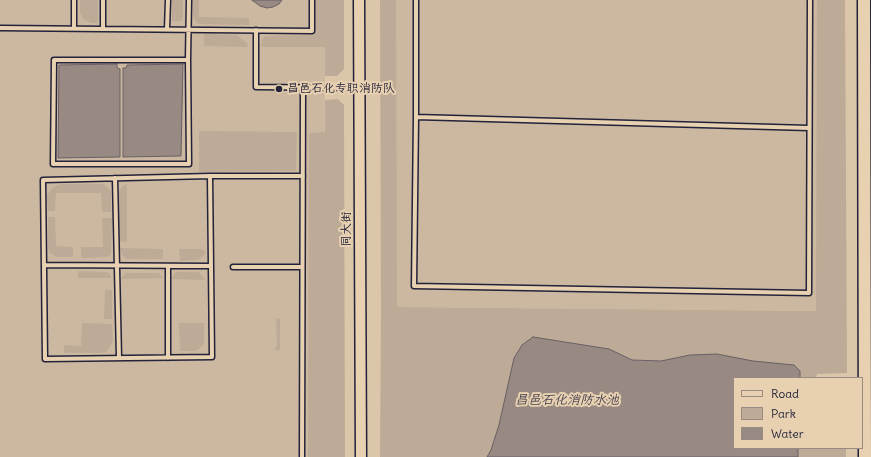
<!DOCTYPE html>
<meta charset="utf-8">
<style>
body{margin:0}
#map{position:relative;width:871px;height:457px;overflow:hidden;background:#dcc6aa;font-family:Delius,sans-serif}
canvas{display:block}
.legend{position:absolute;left:733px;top:377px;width:130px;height:72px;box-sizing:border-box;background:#e8d1b1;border:1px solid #998b82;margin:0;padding:5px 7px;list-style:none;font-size:12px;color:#22223b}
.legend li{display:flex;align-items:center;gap:8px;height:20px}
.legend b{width:20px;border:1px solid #998b82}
</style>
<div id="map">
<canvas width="871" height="457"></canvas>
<ul class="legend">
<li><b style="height:5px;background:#e8d1b1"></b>Road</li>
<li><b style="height:11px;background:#bdab97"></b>Park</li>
<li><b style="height:11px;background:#988982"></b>Water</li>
</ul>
</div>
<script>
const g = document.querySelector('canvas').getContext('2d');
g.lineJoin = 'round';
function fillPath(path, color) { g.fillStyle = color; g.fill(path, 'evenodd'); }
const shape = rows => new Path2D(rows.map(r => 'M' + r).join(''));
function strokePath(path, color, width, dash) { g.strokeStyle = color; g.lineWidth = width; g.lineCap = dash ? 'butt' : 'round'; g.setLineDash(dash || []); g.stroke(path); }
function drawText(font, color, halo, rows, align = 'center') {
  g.font = font + ' Delius,"LXGW WenKai TC",sans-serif'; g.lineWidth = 4; g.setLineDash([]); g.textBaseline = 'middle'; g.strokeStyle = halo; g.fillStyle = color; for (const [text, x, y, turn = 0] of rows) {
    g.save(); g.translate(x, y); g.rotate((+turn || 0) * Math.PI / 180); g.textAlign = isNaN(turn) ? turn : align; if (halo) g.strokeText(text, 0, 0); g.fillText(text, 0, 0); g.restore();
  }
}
fillPath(shape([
 [0,0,325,0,324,457,0,457],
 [395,0,817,0,817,311,396,307]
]), '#ccb8a0');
fillPath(shape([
 [80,0,98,0,98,23,91,23,83,19,80,12],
 [172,0,183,0,183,17,181,21,172,21],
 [193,0,199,0,199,17,249,18,249,25,199,24,194,19,193,13],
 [315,0,344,0,344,69,337,76,325,76,325,47,261,47,262,39,266,36,315,35],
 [380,0,396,0,397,307,816,311,817,0,845,0,847,373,817,374,816,378,734,378,734,448,846,448,846,457,380,457,381,311],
 [204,34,237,35,247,43,248,47,204,46],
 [338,99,344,105,345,457,308,457,309,133,325,132,325,100],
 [199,131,297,132,296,171,199,172],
 [61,184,103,184,111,191,111,212,102,212,101,193,56,193,55,211,48,211,47,195,52,188],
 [127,184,127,242,119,242,118,192,123,186],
 [48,217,55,217,56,246,73,247,73,257,56,257,50,253,48,248],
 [102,218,112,218,111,254,107,257,81,258,81,247,103,247],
 [119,248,163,249,163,259,126,259,123,256],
 [179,249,203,249,206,253,198,260,180,261],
 [78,271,107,272,110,274,111,278,78,278],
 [176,272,199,272,205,280,171,279],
 [126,273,159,273,163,278,120,279],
 [105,290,112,290,112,319,104,319],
 [276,318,280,319,280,350,275,350,275,347,277,346],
 [82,323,112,324,113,341,107,351,103,353,64,353,64,345,81,346],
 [179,323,204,323,204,344,196,351,180,351]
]), '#bdab97');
const water = shape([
 [252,0,282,0,279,4,273,7,267,8,260,6,252,0],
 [117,64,117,68,120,69,120,157,58,158,59,65,117,64],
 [183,64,181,156,123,157,123,68,126,68,127,65,183,64],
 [533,337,609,349,632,360,661,361,690,355,717,354,753,361,794,365,800,371,800,378,734,378,734,448,798,448,798,457,487,457,491,450,499,425,514,358,522,345,533,337]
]);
fillPath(water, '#988982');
strokePath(water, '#696066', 1);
const service = shape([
 [416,0,416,117,809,128],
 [0,28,312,31,312,0],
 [74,28,74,0],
 [103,28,103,0],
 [167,29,168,0],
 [256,30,256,87,359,88],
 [188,60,54,60,53,164,189,164,188,60,189,0],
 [416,117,414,286,809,293,810,0],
 [210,176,212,357,45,359,43,180,210,176,303,176],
 [115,178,119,358],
 [44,265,211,266],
 [168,266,168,358],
 [233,267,302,267],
 [302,457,303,88]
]);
const tertiary = shape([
 [359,0,361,457]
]);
const secondary = shape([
 [864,0,865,457]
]);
strokePath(service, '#22223b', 7);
strokePath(tertiary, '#22223b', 13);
strokePath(secondary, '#22223b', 15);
strokePath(service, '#e8d1b1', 4);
strokePath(tertiary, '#e8d1b1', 10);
strokePath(secondary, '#e8d1b1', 12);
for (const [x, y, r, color] of [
 [279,89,4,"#22223b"]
]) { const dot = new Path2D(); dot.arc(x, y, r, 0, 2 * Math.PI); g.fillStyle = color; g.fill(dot); strokePath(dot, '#e8d1b1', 1.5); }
drawText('12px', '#22223b', '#e8d1b1', [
 ["昌邑石化专职消防队",287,89]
], 'left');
drawText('12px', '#22223b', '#e8d1b1', [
 ["同大街",347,229,-90]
]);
drawText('italic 13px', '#454150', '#e8d1b1', [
 ["昌邑石化消防水池",567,400]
]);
</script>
